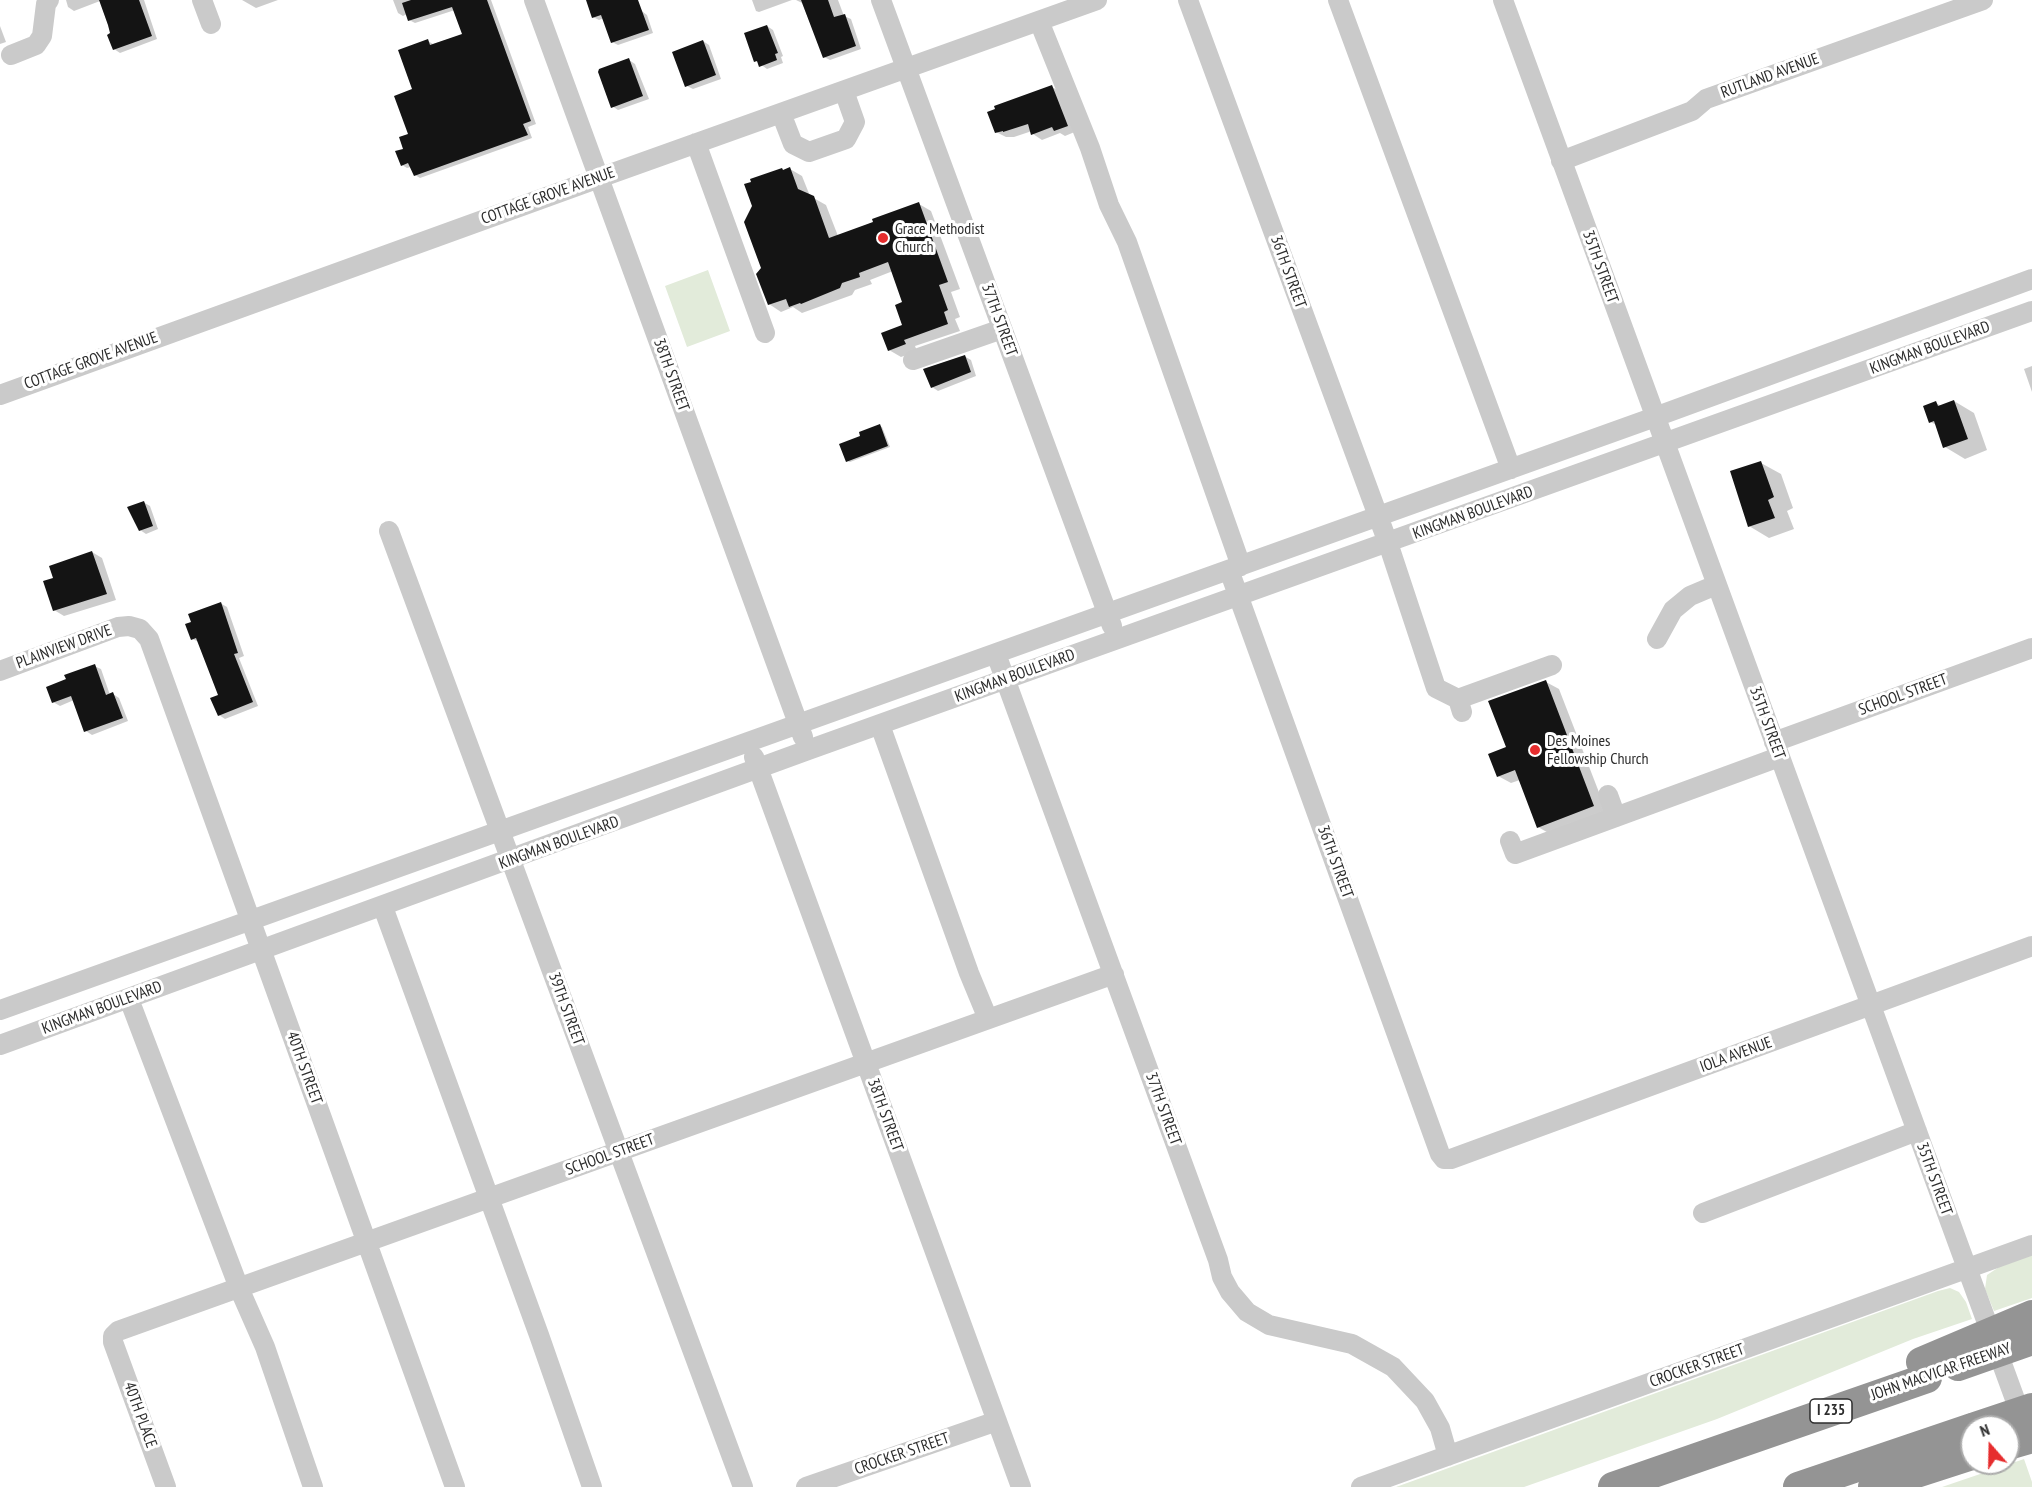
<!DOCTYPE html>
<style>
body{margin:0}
#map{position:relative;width:2032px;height:1487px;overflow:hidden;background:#fff;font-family:"PT Sans Narrow",sans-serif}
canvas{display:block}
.north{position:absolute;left:1960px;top:1415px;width:60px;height:60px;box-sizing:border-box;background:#fff;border:2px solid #ababab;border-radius:50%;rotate:340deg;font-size:16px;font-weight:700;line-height:24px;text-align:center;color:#2d2d2d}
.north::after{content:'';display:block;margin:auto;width:21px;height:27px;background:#e62d2e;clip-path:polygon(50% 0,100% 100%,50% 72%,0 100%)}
</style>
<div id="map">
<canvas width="2032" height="1487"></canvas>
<div class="north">N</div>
</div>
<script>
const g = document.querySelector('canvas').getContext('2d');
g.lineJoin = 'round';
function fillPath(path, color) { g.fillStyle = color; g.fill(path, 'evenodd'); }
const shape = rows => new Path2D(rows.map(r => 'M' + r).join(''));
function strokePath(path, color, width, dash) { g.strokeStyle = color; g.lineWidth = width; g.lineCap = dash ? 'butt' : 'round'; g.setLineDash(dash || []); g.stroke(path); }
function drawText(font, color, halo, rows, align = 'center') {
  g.font = font + ' "PT Sans Narrow",sans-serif'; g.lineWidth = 6; g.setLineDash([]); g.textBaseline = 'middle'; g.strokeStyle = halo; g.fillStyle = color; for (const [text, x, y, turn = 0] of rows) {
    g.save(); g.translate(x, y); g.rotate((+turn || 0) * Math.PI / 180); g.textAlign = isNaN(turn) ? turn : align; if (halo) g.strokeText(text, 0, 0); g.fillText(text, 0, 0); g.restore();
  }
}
fillPath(shape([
 [708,270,730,331,687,347,665,286],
 [2032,1255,2032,1298,1994,1311,1985,1289,1987,1275,1999,1267],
 [1950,1288,1959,1292,1966,1302,1972,1319,1913,1339,1717,1419,1524,1487,1396,1487,1938,1291],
 [2024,1459,2032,1482,2032,1487,1942,1487]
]), '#e2ebda');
fillPath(shape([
 [66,0,144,0,157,39,120,53,114,49,111,34,100,1,74,11,68,7],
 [242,0,278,0,256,8],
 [393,0,491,0,536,124,528,127,532,138,420,178,415,175,411,167,407,168,402,165,410,135,414,90,428,41,433,44,464,34,455,10,415,23,409,20,407,14,403,16,398,13],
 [587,0,627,0,647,15,653,33,618,45,612,42,604,18,599,20,593,17],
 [752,0,792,0,759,12,756,11],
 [796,0,838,0,844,16,851,19,861,49,830,60,824,57,802,3],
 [0,26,6,42,0,44],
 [767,26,773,30,783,56,781,57,783,63,767,69,756,61],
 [703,41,709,45,721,79,693,89,687,86],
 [629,60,635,64,649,99,618,110,612,106],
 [1052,87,1062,93,1077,131,1065,136,1060,133,1042,140,1033,134,1032,131,1014,137,1006,137,996,132],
 [790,169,802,176,810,196,826,205,838,236,919,204,931,211,960,289,951,292,960,317,955,319,960,331,915,346,917,351,901,357,889,350,904,326,904,303,893,271,870,280,872,284,855,290,852,295,802,313,793,307,781,312,769,304,763,268,785,171],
 [964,356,971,360,976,376,938,391,932,387],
 [2032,366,2032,392,2024,369],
 [1954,401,1974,413,1987,450,1965,459,1945,447,1937,425,1930,422,1936,403,1941,406],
 [880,426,882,427,890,447,850,462,847,461,862,437],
 [1761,463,1781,474,1793,508,1787,511,1794,529,1769,538,1749,526],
 [143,502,150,506,158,529,146,534,140,530,137,524,135,523,129,508],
 [92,552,102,558,116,600,64,616,54,610,55,579],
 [220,603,227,607,244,656,239,658,258,706,225,719,219,715,220,695,199,642,192,639],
 [94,666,101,669,110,695,113,694,119,698,128,721,92,735,86,731,74,700,60,706,53,702],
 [1546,682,1559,689,1607,813,1552,835,1538,827,1520,780,1511,783,1498,776,1508,748]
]), '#0003');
fillPath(shape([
 [99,0,139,0,152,36,113,50,107,35,110,33,108,25],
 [411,0,487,0,531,121,523,124,528,135,414,176,408,163,401,166,395,151,403,149,399,137,408,134,394,96,412,89,398,50,428,39,430,45,462,34,452,7,408,21,402,3],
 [586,0,638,0,649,30,611,43,601,15,592,18],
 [801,0,828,0,834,17,845,14,856,46,823,58],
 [767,25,778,53,775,54,777,60,759,67,757,61,754,62,744,33],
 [703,40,716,75,685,87,672,52],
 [629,58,643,96,611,108,598,72,599,69],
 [1052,85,1068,126,1054,131,1052,127,1031,135,1028,124,1003,132,1003,131,995,133,987,112,995,109,994,106],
 [790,167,798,189,814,196,829,238,873,222,872,219,919,202,948,282,939,285,948,310,944,312,948,324,904,340,906,344,888,351,881,333,902,325,895,305,902,302,888,262,859,273,860,277,842,283,840,288,801,304,800,303,789,307,786,299,768,305,756,274,761,268,744,222,752,206,744,184,751,182,750,179,782,168,783,170],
 [965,355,971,372,931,388,923,369],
 [1954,400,1968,439,1943,448,1934,421,1929,423,1923,406,1936,401,1938,406],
 [880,424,888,446,846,462,839,444,860,436,859,432],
 [1761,461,1774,497,1768,500,1775,518,1748,527,1730,471],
 [144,501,153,526,139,531,127,507],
 [92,551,107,594,53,611,43,581,53,578,49,566],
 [221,602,238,653,234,654,253,702,218,716,210,698,218,695,196,638,191,640,185,624,191,622,188,614],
 [95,664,106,695,113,692,123,718,84,732,71,696,52,703,46,687,66,679,64,675],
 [1546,680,1594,806,1537,828,1515,770,1497,777,1488,754,1506,747,1488,701]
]), '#141414');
strokePath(shape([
 [202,0,211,24],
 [534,0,803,737],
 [881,0,1112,626],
 [1188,0,1388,543,1436,688,1458,699,1462,712],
 [1338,0,1511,469],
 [1503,0,2023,1421],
 [1039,21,1090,148,1109,205,1127,242,1241,566],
 [11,55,36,45,42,36,46,4,49,0],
 [781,113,793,144,809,152,846,139,855,122,844,91],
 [696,143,765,333],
 [1561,161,1692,111,1706,99,1983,0],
 [913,360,1002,329],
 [0,395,599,178,1097,0],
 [389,531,743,1487],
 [1229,570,1440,1154,1444,1159,1451,1159,2032,946],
 [1657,639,1673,610,1690,596,1716,585],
 [996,654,1218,1260,1222,1277,1230,1292,1247,1312,1269,1325,1352,1344,1393,1367,1425,1401,1440,1428,1448,1456],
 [0,671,118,627,129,626,140,629,149,639,455,1487],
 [1458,699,1552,665],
 [880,725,969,973,988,1019],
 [1774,742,2032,648],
 [754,757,1021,1487],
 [1608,795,1616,817],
 [1510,841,1515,854,1779,757],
 [383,907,539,1335,592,1487],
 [129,999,239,1288,265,1347,313,1487],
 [0,1010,1655,417,2032,279],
 [0,1045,808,750,2032,311],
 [1703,1213,1917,1131],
 [166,1487,113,1342,113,1336,118,1331,1114,974],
 [806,1487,997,1421],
 [1361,1487,2032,1245]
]), '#cacaca', 20);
strokePath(shape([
 [1613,1487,1927,1378],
 [1798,1487,1972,1428],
 [1873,1487,1972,1455]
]), '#949494', 30);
strokePath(shape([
 [1921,1362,2032,1315],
 [1958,1366,2032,1340],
 [1975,1427,2032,1408],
 [2008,1445,2032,1438]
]), '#949494', 30);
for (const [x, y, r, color] of [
 [883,238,6,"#e62d2e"],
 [1535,750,6,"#e62d2e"]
]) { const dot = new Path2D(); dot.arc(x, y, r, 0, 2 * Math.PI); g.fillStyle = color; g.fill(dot); strokePath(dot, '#fff', 2); }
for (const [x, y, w] of [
 [1831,1411,42]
]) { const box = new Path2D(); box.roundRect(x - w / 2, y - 12, w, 24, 4.5); g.fillStyle = '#fff'; g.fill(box); strokePath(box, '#2d2d2d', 1.5); }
drawText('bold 15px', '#2d2d2d', null, [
 ["I 235",1831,1411]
]);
drawText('16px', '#2d2d2d', '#fff', [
 ["RUTLAND AVENUE",1770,76,-20],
 ["COTTAGE GROVE AVENUE",548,196,-20],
 ["35TH STREET",1600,267,70],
 ["36TH STREET",1288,272,70],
 ["37TH STREET",999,320,70],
 ["KINGMAN BOULEVARD",1930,348,-20],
 ["COTTAGE GROVE AVENUE",91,361,-20],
 ["38TH STREET",671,375,70],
 ["KINGMAN BOULEVARD",1473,513,-20],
 ["PLAINVIEW DRIVE",64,647,-20],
 ["KINGMAN BOULEVARD",1015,676,-20],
 ["SCHOOL STREET",1903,695,-20],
 ["35TH STREET",1767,723,70],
 ["KINGMAN BOULEVARD",559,843,-20],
 ["36TH STREET",1335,862,70],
 ["KINGMAN BOULEVARD",102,1008,-20],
 ["39TH STREET",566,1009,70],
 ["IOLA AVENUE",1736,1055,-20],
 ["40TH STREET",304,1068,70],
 ["37TH STREET",1163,1109,70],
 ["38TH STREET",885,1115,70],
 ["SCHOOL STREET",610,1155,-20],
 ["35TH STREET",1934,1179,70],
 ["CROCKER STREET",1697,1366,-20],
 ["JOHN MACVICAR FREEWAY",1941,1372,-19],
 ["40TH PLACE",140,1415,70],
 ["CROCKER STREET",902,1454,-19]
]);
drawText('16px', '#2d2d2d', '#fff', [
 ["Grace Methodist",895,229],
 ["Church",895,247],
 ["Des Moines",1547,741],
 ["Fellowship Church",1547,759]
], 'left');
</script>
